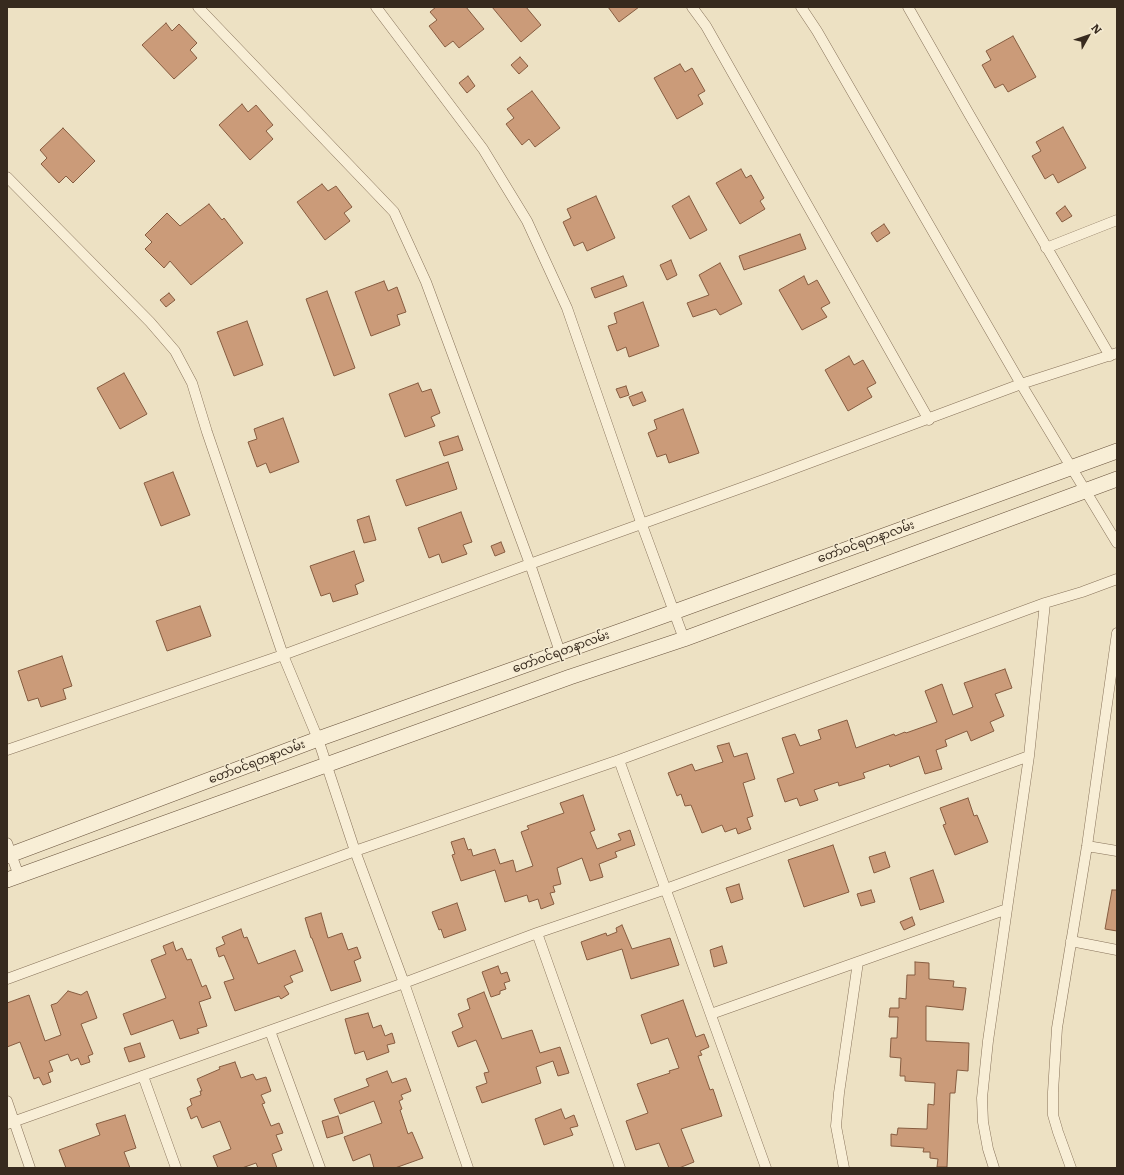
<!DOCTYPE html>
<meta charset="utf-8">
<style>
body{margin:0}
#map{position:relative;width:1124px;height:1175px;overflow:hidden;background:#ede1c3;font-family:Literata,serif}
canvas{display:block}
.frame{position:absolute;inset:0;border:8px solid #372a1e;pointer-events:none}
.north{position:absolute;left:1068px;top:16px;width:40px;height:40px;-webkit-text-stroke:3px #f5ebd2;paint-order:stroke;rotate:50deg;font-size:11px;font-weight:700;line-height:16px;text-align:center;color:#372a1e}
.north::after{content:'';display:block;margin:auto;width:14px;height:18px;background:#372a1e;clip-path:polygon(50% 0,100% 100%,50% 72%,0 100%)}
</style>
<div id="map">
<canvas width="1124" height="1175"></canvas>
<div class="frame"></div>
<div class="north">N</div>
</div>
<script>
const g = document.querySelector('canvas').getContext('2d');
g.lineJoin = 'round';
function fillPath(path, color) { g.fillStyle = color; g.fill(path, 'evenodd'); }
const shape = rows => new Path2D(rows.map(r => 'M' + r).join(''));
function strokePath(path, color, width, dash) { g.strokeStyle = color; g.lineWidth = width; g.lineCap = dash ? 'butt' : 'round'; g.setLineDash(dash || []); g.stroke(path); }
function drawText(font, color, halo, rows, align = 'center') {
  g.font = font + ' Literata,"Noto Sans Myanmar",serif'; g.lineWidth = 3; g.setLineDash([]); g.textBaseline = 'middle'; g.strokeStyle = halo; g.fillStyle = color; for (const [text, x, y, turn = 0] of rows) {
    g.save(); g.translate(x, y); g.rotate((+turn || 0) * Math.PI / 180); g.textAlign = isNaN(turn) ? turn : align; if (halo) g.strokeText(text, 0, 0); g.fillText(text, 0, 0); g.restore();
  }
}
const building = shape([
 [436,7,466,7,484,29,459,48,453,41,445,47,429,26,437,20,430,12,436,7],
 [492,7,526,7,541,25,521,42,492,7],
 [608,7,639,7,619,22,608,7],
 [166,23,172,31,179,24,197,43,190,50,197,58,174,79,142,45,166,23],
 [1013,36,1036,77,1008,92,1003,84,995,88,982,65,991,60,986,51,1013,36],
 [520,57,528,66,519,74,511,65,520,57],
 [680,64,685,72,692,68,705,91,698,95,703,104,677,119,654,78,680,64],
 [468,76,475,86,467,93,459,83,468,76],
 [532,91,560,128,535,147,529,139,522,145,506,124,514,118,507,109,532,91],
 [242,104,248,112,256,105,273,125,266,131,273,139,250,160,219,125,242,104],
 [1063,127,1086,168,1058,183,1053,174,1045,179,1032,156,1041,151,1036,142,1063,127],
 [63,128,95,161,73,183,66,176,59,183,41,164,47,158,40,150,63,128],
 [741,169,746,178,751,175,764,198,760,201,765,209,740,224,716,183,741,169],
 [322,184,328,191,336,186,352,207,344,213,350,221,325,240,297,202,322,184],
 [596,196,615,238,587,251,583,242,574,246,563,222,571,218,567,209,596,196],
 [689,196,707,230,690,239,672,206,689,196],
 [209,204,222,220,224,218,243,243,191,285,170,261,164,268,145,249,152,242,145,235,167,213,180,226,209,204],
 [1065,206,1072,216,1062,222,1056,213,1065,206],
 [884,224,890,233,877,242,871,233,884,224],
 [800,234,806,249,744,270,739,256,800,234],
 [671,260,677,275,667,280,660,265,671,260],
 [720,263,742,304,720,315,716,309,693,317,687,303,709,295,699,275,720,263],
 [623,276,627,286,595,298,591,288,623,276],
 [804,276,808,285,817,280,830,303,821,308,827,317,802,330,779,290,804,276],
 [384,281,388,291,397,287,406,312,397,315,400,325,371,336,355,292,384,281],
 [327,291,355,368,334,376,306,299,327,291],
 [169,293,175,300,166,307,160,300,169,293],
 [643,302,659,346,629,357,626,347,617,351,608,326,617,323,614,313,643,302],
 [247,321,263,365,234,376,217,332,247,321],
 [849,356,854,365,863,360,876,383,867,388,872,397,848,411,825,370,849,356],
 [124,373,147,414,120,429,97,388,124,373],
 [418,383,422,392,431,389,440,413,431,417,435,426,405,437,389,394,418,383],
 [626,386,629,395,620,398,616,389,626,386],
 [642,392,646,401,633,406,629,397,642,392],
 [683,409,699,453,669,463,666,454,657,457,648,433,657,429,654,420,683,409],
 [283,418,299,462,270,473,266,463,257,467,248,442,257,439,254,429,283,418],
 [458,436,463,450,444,456,439,442,458,436],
 [448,462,457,489,406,506,396,480,448,462],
 [173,472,190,515,161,526,144,483,173,472],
 [461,512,472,542,463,545,467,554,442,563,439,554,429,558,418,528,461,512],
 [369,516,376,540,364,543,357,520,369,516],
 [501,542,505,552,495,556,491,546,501,542],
 [354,551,364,581,355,585,358,594,333,602,330,593,321,596,310,566,354,551],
 [200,606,211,636,167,651,156,621,200,606],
 [62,656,72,686,63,689,66,699,41,707,38,698,28,701,18,671,62,656],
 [1005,669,1012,688,995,694,1004,716,990,722,994,731,971,741,967,731,945,740,947,746,936,750,942,769,925,774,919,756,890,767,889,764,863,773,865,778,839,786,838,782,814,790,818,800,800,806,797,798,785,802,777,779,794,773,782,738,795,734,800,746,821,739,818,730,847,720,856,748,894,734,895,736,905,732,906,733,937,722,925,691,942,684,953,715,973,707,964,683,1005,669],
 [729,743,734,757,747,753,755,779,743,783,753,816,747,818,751,829,738,834,736,828,725,832,722,825,702,833,691,805,685,806,681,794,677,796,668,773,692,764,695,771,723,762,717,746,729,743],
 [583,795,595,830,590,832,597,849,621,840,618,834,630,830,635,845,615,852,617,857,599,864,603,877,590,881,582,858,557,868,561,884,553,886,555,892,550,893,554,904,541,909,538,899,529,902,527,895,505,902,495,870,461,881,452,855,455,854,451,842,464,838,468,850,471,849,473,856,495,849,500,864,513,860,516,872,533,866,521,832,529,829,527,826,564,813,560,803,583,795],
 [968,798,974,816,977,815,988,842,955,855,943,825,946,824,940,808,968,798],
 [833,845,849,892,804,907,788,860,833,845],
 [885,852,890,867,874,873,869,857,885,852],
 [933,870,944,902,920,910,910,878,933,870],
 [739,884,743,899,731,903,726,888,739,884],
 [871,890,875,902,861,906,857,894,871,890],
 [1112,890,1117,890,1117,931,1105,929,1112,890],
 [457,903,466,930,444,938,441,929,439,930,432,912,457,903],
 [321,913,328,938,342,933,348,950,357,947,361,958,354,961,361,981,331,991,312,938,311,938,305,918,321,913],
 [912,917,915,925,904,930,900,922,912,917],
 [622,925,632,949,670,938,679,965,631,979,622,949,587,960,581,942,606,933,607,936,617,932,616,928,622,925],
 [241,929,244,938,247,937,258,964,295,950,303,971,290,976,293,982,284,986,289,994,281,999,279,996,235,1011,224,982,234,979,224,955,219,957,216,948,225,944,222,937,241,929],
 [173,942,176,951,182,948,187,960,191,959,202,987,206,985,211,998,199,1002,207,1026,197,1029,199,1033,180,1039,173,1020,131,1035,123,1014,166,998,151,960,166,954,163,946,173,942],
 [722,946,727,963,714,967,710,950,722,946],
 [915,962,929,963,929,979,954,981,953,987,966,988,963,1010,926,1006,926,1041,969,1043,968,1071,957,1070,955,1093,950,1093,947,1167,937,1167,938,1159,930,1158,930,1152,923,1152,924,1148,891,1146,891,1134,897,1135,898,1128,927,1129,928,1104,934,1105,935,1083,905,1081,905,1076,900,1076,901,1058,890,1057,891,1038,897,1038,898,1017,889,1017,890,1008,899,1008,899,998,906,999,907,975,915,975,915,962],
 [498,966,501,974,507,972,510,981,504,983,506,989,500,991,500,994,491,997,482,972,498,966],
 [68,991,81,995,87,991,97,1018,81,1024,93,1054,88,1056,90,1062,81,1065,78,1058,71,1061,68,1054,49,1061,53,1071,48,1073,51,1082,43,1085,39,1077,34,1079,20,1042,7,1047,7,1003,29,995,45,1041,61,1035,51,1005,57,1003,68,991],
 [484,992,502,1039,532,1030,540,1053,560,1047,569,1073,558,1076,553,1061,536,1067,541,1083,482,1103,476,1087,487,1083,484,1073,489,1072,476,1040,458,1047,452,1032,463,1027,458,1014,470,1009,467,999,484,992],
 [683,1000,696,1037,704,1034,709,1047,700,1051,702,1055,698,1056,710,1090,713,1089,722,1116,681,1129,694,1162,679,1168,669,1168,659,1143,636,1150,626,1121,648,1113,637,1084,670,1073,669,1071,679,1068,668,1038,651,1044,641,1015,683,1000],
 [368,1013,373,1028,381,1025,385,1036,392,1033,395,1043,387,1045,389,1052,367,1060,364,1051,355,1054,345,1019,368,1013],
 [140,1043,145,1057,129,1062,124,1048,140,1043],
 [235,1062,241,1078,253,1074,256,1080,266,1077,271,1091,261,1095,265,1103,262,1104,271,1126,279,1123,283,1133,276,1135,282,1150,272,1154,277,1168,258,1168,256,1163,242,1168,218,1168,213,1156,231,1149,220,1121,202,1128,197,1116,191,1119,187,1108,192,1105,190,1099,201,1095,200,1091,202,1091,197,1079,220,1069,219,1067,235,1062],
 [387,1071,392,1083,406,1078,411,1091,401,1095,403,1099,399,1101,402,1109,400,1110,408,1134,412,1132,423,1158,395,1168,374,1168,370,1154,353,1161,344,1137,382,1123,374,1101,340,1114,334,1099,369,1086,366,1079,387,1071],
 [561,1109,565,1119,574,1115,578,1126,570,1128,573,1135,544,1145,535,1119,561,1109],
 [125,1115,136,1148,124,1152,130,1168,66,1168,59,1150,100,1135,96,1124,125,1115],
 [338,1116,343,1133,327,1138,322,1121,338,1116]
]);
fillPath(building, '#cb9b79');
strokePath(building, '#865c40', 1);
const street = shape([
 [198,7,394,212,426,282,530,564,560,652],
 [376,7,483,149,527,221,567,308,642,525,684,639],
 [692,7,706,26,929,420],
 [801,7,817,31,1021,384,1117,543],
 [908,7,969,114,1110,356],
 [7,177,150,322,175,351,192,383,207,432,283,655,318,739,355,851,404,983,468,1168],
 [1046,248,1117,220],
 [7,750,283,655,530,564,766,479,1021,384,1117,353],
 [619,760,766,1168],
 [7,843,19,876],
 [1087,846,1117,851],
 [537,933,620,1168],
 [1071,941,1117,950],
 [7,979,355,851,619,760,1045,603,1082,592,1117,579],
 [711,1014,1007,909],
 [270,1031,320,1168],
 [143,1076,176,1168],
 [7,1101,30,1168],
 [7,1124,404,983,537,933,666,889,1029,756],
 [844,1168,836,1126,839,1093,858,962],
 [994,1168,988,1149,983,1122,982,1098,988,1041,1029,756,1045,603],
 [1071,1168,1058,1132,1053,1115,1053,1092,1057,1028,1087,846,1117,633]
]);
const secondary = shape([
 [7,856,318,739,674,612,1117,451],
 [7,880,570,677,684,639,1117,479]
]);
strokePath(street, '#87725a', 11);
strokePath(secondary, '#69533d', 16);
strokePath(street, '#f8eed6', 10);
strokePath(secondary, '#f8eed6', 15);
drawText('12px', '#372a1e', '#f5ebd2', [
 ["တော်ဝင်ရတနာလမ်း",866,542,-20],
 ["တော်ဝင်ရတနာလမ်း",561,652,-20],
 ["တော်ဝင်ရတနာလမ်း",257,762,-21]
]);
</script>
